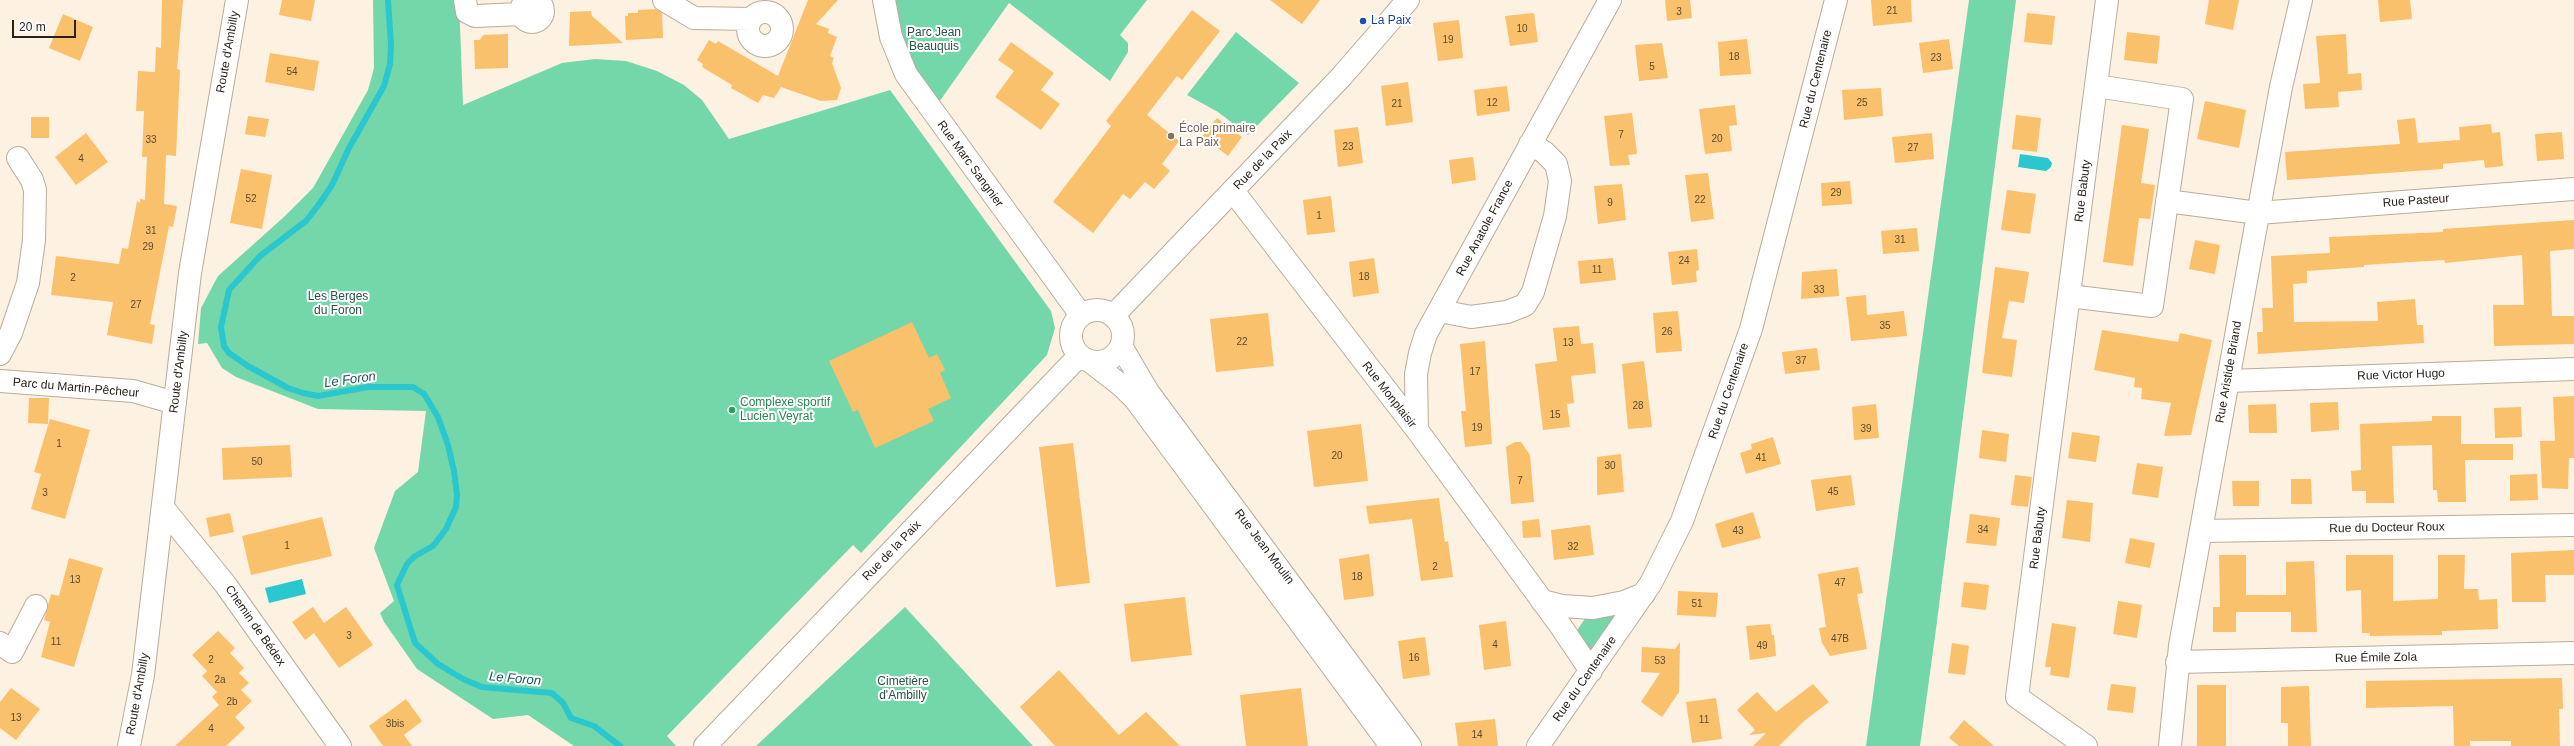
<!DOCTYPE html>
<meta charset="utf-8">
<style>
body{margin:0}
#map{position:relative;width:2574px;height:746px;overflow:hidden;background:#fdf1e1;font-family:Arial,sans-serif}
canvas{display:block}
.scale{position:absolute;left:12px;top:20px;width:64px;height:18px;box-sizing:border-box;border:2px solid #28221b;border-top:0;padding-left:5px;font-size:12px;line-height:14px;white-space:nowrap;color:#28221b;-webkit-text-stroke:3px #fff;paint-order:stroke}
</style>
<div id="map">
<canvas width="2574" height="746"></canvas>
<div class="scale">20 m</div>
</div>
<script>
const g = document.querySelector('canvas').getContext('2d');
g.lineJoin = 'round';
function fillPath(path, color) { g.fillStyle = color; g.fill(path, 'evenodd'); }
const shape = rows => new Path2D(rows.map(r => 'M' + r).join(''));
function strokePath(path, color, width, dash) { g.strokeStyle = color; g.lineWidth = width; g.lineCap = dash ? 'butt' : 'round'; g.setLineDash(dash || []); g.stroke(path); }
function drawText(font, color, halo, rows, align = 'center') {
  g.font = font + ' Arial,sans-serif'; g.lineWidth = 4; g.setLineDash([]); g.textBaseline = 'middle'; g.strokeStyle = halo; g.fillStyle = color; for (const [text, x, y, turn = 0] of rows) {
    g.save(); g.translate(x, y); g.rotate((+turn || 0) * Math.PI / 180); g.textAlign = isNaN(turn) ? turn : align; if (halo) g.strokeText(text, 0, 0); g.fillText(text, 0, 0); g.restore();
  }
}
fillPath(shape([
 [373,0,459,0,463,105,562,63,595,59,626,61,657,71,684,85,702,100,729,139,890,90,1051,311,1055,328,1047,355,861,553,853,545,667,736,676,746,574,746,528,715,493,719,417,669,384,622,380,613,394,601,374,548,395,491,418,472,426,411,318,409,236,377,222,368,207,343,198,344,201,308,218,276,285,216,313,188,368,90,374,68],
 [884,0,1147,0,1120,35,1128,43,1128,52,1110,81,1009,3,932,112],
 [1969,0,2016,0,1936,629,1920,746,1866,746],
 [1236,32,1299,83,1248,135,1218,112,1187,95],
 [905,607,1033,746,756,746],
 [1611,610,1617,620,1592,651,1589,650,1576,635,1578,629,1588,614]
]), '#74d7a9');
fillPath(shape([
 [2020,154,2048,158,2052,163,2051,167,2046,171,2018,167],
 [302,579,306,594,269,603,265,588]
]), '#2bc7cf');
strokePath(shape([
 [388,0,391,45,390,64,384,86,349,148,332,185,320,203,306,221,260,256,229,290,221,327,224,346,229,353,248,366,288,388,303,393,318,396,368,387,413,387,424,394,438,417,448,445,454,471,457,495,456,507,446,529,433,546,415,556,407,564,397,585,415,643,438,664,463,679,482,687,552,693,563,703,571,718,594,726,620,746]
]), '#2bc7cf', 6);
fillPath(shape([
 [162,0,183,0,177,69,180,70,176,156,166,155,164,204,177,206,173,227,169,226,150,324,155,325,152,344,107,335,113,302,51,295,56,256,119,264,122,248,128,249,137,201,140,203,140,199,145,200,147,157,142,157,144,111,136,111,138,71,155,72,156,47,161,48],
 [282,0,315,0,311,21,279,15],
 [808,0,838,0,816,24,829,29,828,33,837,37,830,56,834,58,832,63,841,88,837,100,821,101,781,87,774,98,763,95,758,103,731,88,732,85,702,67,703,64,697,60,709,40,716,44,718,41,778,76],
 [1270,0,1320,0,1302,24],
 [1665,0,1690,0,1692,18,1667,21],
 [1871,0,1911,0,1912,22,1873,26],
 [2209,0,2239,0,2233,30,2205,24],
 [2378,0,2410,0,2412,19,2380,22],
 [656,9,662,13,663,38,626,40,625,16,628,16,628,13,638,13,638,10],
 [1192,10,1220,31,1182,80,1177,76,1147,115,1179,141,1162,164,1170,171,1154,189,1145,182,1130,199,1123,194,1093,233,1053,202,1111,126,1106,121],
 [591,11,592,16,623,43,569,46,570,12],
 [1534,13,1538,42,1510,46,1505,16],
 [2027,13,2055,16,2052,45,2024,42],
 [63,14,93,27,80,61,49,48],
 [1459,20,1463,58,1438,61,1433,23],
 [2127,32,2160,36,2157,64,2124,60],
 [508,34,508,68,475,69,474,40,480,40,483,35],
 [2346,34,2348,74,2361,73,2362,90,2338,92,2339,107,2305,109,2303,84,2320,83,2316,36],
 [1747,39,1751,74,1720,76,1718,42],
 [1949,39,1953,69,1923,73,1919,43],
 [1011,42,1054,73,1041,90,1060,104,1041,130,995,97,1014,71,998,60],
 [1662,43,1668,78,1639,81,1635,45],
 [270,53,319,61,314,91,265,82],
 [1408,82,1413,122,1386,126,1381,86],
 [1507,86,1510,111,1477,116,1474,90],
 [1881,88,1883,116,1844,120,1842,90],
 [2205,101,2246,110,2239,148,2197,139],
 [1735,105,1737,125,1729,126,1732,151,1705,154,1699,109],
 [1632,113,1637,154,1628,155,1630,165,1610,166,1604,116],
 [2016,115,2041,118,2037,152,2012,149],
 [248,116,269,119,265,137,245,134],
 [31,117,49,117,49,138,31,138],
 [1217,118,1242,137,1228,156,1202,136],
 [2415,118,2418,143,2460,140,2459,127,2491,124,2492,133,2500,132,2503,166,2485,168,2484,160,2443,164,2443,169,2287,180,2285,152,2400,144,2397,120],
 [2122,125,2149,129,2141,183,2155,185,2150,219,2139,218,2133,266,2103,262],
 [1358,127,1363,163,1338,167,1334,130],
 [2562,132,2564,159,2537,161,2535,134],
 [86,133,108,162,76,185,55,157],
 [1932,133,1934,159,1895,163,1892,137],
 [1473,157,1476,180,1452,184,1449,160],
 [241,169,272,175,262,229,230,223],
 [1708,173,1714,219,1691,222,1685,175],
 [1850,181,1852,204,1822,206,1821,183],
 [1622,184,1626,220,1598,224,1594,186],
 [2007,190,2036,194,2030,234,2001,230],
 [1331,196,1335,232,1307,235,1303,200],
 [2574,220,2574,249,2550,251,2552,316,2574,316,2574,344,2494,346,2493,305,2524,305,2522,255,2445,263,2444,260,2364,265,2364,267,2307,271,2307,283,2293,284,2294,322,2378,321,2377,302,2415,299,2417,325,2423,325,2424,343,2258,354,2257,332,2263,332,2262,308,2273,308,2271,256,2330,253,2329,237,2443,232,2443,229],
 [1917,228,1919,251,1883,254,1881,231],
 [2195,240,2220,245,2215,274,2189,269],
 [1697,249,1699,270,1696,271,1697,282,1672,285,1668,252],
 [1374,258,1379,293,1353,297,1349,262],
 [1613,258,1616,280,1580,284,1578,261],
 [1995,267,2029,272,2024,303,2009,301,2002,338,2017,340,2012,377,1982,373],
 [1837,269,1839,296,1801,299,1802,272],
 [1866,295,1867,315,1904,311,1907,336,1851,341,1846,297],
 [1678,311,1682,351,1656,353,1653,313],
 [1268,313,1274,366,1216,372,1210,319],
 [912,322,929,358,937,354,945,370,940,373,951,398,928,409,934,421,875,448,858,410,853,412,829,361],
 [1579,326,1581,344,1593,343,1596,373,1571,376,1574,403,1567,404,1570,427,1543,430,1535,364,1557,361,1553,328],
 [2102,330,2178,342,2180,333,2212,340,2191,435,2164,436,2171,403,2141,399,2142,388,2134,387,2135,378,2094,370],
 [1485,341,1492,444,1465,447,1461,411,1466,411,1460,344],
 [1817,348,1820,370,1785,374,1782,352],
 [1644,361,1652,427,1628,429,1622,364],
 [2574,396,2574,458,2569,458,2568,489,2542,488,2540,441,2555,441,2553,397],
 [29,398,49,398,48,424,28,423],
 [2338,402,2339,430,2311,432,2310,403],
 [1876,404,1879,438,1854,440,1852,407],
 [2276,404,2277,433,2249,433,2248,405],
 [2521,407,2522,437,2495,438,2494,408],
 [2432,416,2461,416,2461,444,2513,444,2513,460,2465,460,2466,502,2438,502,2437,490,2433,490,2432,445,2392,446,2394,503,2366,503,2366,491,2352,491,2351,471,2361,470,2360,424,2432,421],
 [50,419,90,430,65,519,31,509,41,474,34,472],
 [1361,424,1368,481,1314,487,1307,431],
 [1982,430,2009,434,2006,462,1979,458],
 [2072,432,2100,436,2096,462,2068,458],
 [1773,437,1781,464,1746,474,1740,453,1752,449,1751,444],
 [1515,442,1521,442,1530,455,1534,502,1511,504,1506,447],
 [1073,443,1090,583,1056,587,1039,447],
 [290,445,292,477,223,480,222,448],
 [1621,454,1624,492,1597,495,1597,457],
 [2137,463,2163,467,2158,498,2132,494],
 [2537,474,2538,500,2510,501,2510,475],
 [1851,475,1855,505,1816,511,1811,480],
 [2015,475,2032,477,2028,507,2011,505],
 [2291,479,2311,479,2312,504,2291,504],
 [2232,481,2259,481,2259,506,2233,506],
 [1439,498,1445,542,1448,541,1453,577,1421,581,1412,519,1369,524,1366,506],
 [2067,500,2093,503,2090,542,2062,538],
 [1753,512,1761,538,1722,548,1715,524],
 [230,513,234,532,210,537,206,518],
 [1970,514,2000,518,1996,546,1966,543],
 [322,517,332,556,251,575,242,536],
 [1539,519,1541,537,1523,538,1522,521],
 [1590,525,1594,555,1554,560,1551,530],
 [2130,538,2155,543,2150,568,2125,563],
 [2574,550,2574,575,2545,575,2546,602,2512,602,2511,553],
 [1369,554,1374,596,1344,600,1339,559],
 [2219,555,2246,555,2246,595,2286,595,2286,562,2314,561,2317,632,2291,632,2291,612,2236,612,2236,632,2213,632,2213,607,2220,607],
 [2346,555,2393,555,2393,601,2438,599,2438,555,2465,555,2464,589,2478,589,2479,600,2497,599,2498,629,2442,631,2442,635,2370,636,2370,633,2362,633,2361,590,2346,591],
 [69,558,103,568,74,667,41,657,50,622,44,620,51,594,59,596],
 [1858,567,1863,593,1857,594,1867,649,1830,656,1822,643,1819,628,1826,627,1818,574],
 [1964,582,1989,585,1986,610,1961,607],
 [1678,591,1718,593,1716,617,1677,615],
 [1185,597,1192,655,1131,662,1124,604],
 [2118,601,2142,605,2137,638,2113,634],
 [313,607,324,623,346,607,373,645,339,668,314,633,305,640,292,622],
 [1506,621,1511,666,1484,670,1479,625],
 [2052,623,2076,627,2069,678,2050,675,2051,667,2045,667],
 [1770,624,1772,635,1774,635,1776,656,1750,660,1746,626],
 [218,631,235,648,230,653,244,668,239,673,249,683,241,690,252,701,235,717,245,728,226,746,175,746,219,705,212,697,217,692,202,676,207,671,192,655],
 [1425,637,1430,675,1403,679,1398,641],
 [1680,642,1679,692,1662,717,1641,702,1660,673,1641,672,1642,647,1675,649],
 [1952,643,1969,646,1965,675,1948,673],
 [1059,670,1119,735,1146,712,1180,746,1055,746,1020,707],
 [2562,678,2563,709,2559,709,2560,746,2511,746,2511,741,2470,741,2470,746,2454,746,2453,706,2366,708,2366,681],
 [1813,684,1829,702,1804,721,1779,746,1753,746,1766,733,1749,735,1755,730,1737,710,1757,692,1776,712],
 [2111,684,2136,687,2133,713,2107,710],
 [2197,685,2226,685,2226,746,2197,746],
 [2309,686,2311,746,2288,746,2288,723,2281,723,2281,687],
 [11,688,40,709,16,740,0,728,0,702],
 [1301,688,1308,746,1246,746,1240,695],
 [1716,698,1722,739,1692,743,1686,702],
 [406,699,422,721,404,735,412,746,383,746,369,726],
 [1495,719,1498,746,1458,746,1455,723],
 [1964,720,1994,746,1959,746,1949,738]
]), '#fac16c');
const minor = shape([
 '521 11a11 11 0 1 1 22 0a11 11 0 1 1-22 0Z',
 [465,0,467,12,475,16,521,14],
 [664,0,694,18,751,19],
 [884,0,891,37,906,74,1081,315],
 '748 29a17 17 0 1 1 34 0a17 17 0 1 1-34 0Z',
 [1233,191,1417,430,1560,625,1591,671],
 [2167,201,2258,213,2574,189],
 [2069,296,2152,306,2182,99,2096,86],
 '1071 336a26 26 0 1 1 52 0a26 26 0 1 1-52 0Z',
 [1440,311,1471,317,1507,312,1525,305,1533,292,1555,216,1560,181,1556,164,1544,152,1530,144],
 [1113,316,1342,76,1408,0],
 [1121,346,1148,392,1410,746],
 [0,354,11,333,28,283,34,240,35,190,32,180,18,158],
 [1091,362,1122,386,1135,399,1391,746],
 [0,381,133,391,175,403],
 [2228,381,2574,369],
 [1417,430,1416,374,1420,353,1426,334,1610,0],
 [164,509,225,584,340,746],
 [2201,531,2574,525],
 [1542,601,1562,606,1593,608,1624,602,1644,594],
 [0,643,12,652,36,606],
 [2177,662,2574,653],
 [129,746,143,675,190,273,237,0],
 [705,746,1079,356],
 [1538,746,1651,583,1682,521,1751,329,1836,0],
 [2086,746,2017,697,2107,0],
 [2170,746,2180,646,2281,87,2301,0]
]);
strokePath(minor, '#baac99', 24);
strokePath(minor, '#fff', 22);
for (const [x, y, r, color] of [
 [1363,21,4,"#1a4fb4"],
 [1171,136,4,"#8d6e63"],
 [732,410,4,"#2e9e5b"]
]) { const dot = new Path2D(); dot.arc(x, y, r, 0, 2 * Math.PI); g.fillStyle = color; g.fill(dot); strokePath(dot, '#fff', 1.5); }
drawText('10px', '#5c4a2f', null, [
 ["21",1892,11],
 ["3",1679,12],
 ["10",1522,29],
 ["19",1448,40],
 ["18",1734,57],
 ["23",1936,58],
 ["5",1652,67],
 ["54",292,72],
 ["12",1492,103],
 ["25",1862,103],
 ["21",1397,104],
 ["7",1621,135],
 ["20",1717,139],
 ["33",151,140],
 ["23",1348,147],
 ["27",1913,148],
 ["4",81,159],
 ["29",1836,193],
 ["52",251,199],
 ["22",1700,200],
 ["9",1610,203],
 ["1",1319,216],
 ["31",151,231],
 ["31",1900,240],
 ["29",148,247],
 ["24",1684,261],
 ["11",1597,270],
 ["18",1364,277],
 ["2",73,278],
 ["33",1819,290],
 ["27",136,305],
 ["35",1885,326],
 ["26",1667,332],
 ["22",1242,342],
 ["13",1568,343],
 ["37",1801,361],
 ["17",1475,372],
 ["28",1638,406],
 ["15",1555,415],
 ["19",1477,428],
 ["39",1866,429],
 ["1",59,444],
 ["20",1337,456],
 ["41",1761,458],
 ["50",257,462],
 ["30",1610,466],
 ["7",1520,481],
 ["45",1833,492],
 ["3",45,493],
 ["34",1983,530],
 ["43",1738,531],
 ["1",287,546],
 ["32",1573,547],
 ["2",1435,567],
 ["18",1357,577],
 ["13",75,580],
 ["47",1840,583],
 ["51",1697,604],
 ["3",349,636],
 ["47B",1840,639],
 ["11",56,642],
 ["4",1495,645],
 ["49",1762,646],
 ["16",1414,658],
 ["2",211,660],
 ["53",1660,661],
 ["2a",220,680],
 ["2b",232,702],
 ["13",16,718],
 ["11",1704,720],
 ["3bis",395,724],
 ["4",211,729],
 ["14",1477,735]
]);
drawText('12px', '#164399', '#fff', [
 ["La Paix",1371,21]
], 'left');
drawText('12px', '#27533f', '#fff', [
 ["Parc Jean",934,33],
 ["Beauquis",934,47],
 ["Les Berges",338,297],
 ["du Foron",338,311],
 ["Cimetière",903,682],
 ["d'Ambilly",903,696]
]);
drawText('12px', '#28221b', '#fff', [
 ["Route d'Ambilly",228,52,-80],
 ["Rue du Centenaire",1816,79,-76],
 ["Rue de la Paix",1263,160,-46],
 ["Rue Marc Sangnier",970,164,54],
 ["Rue Babuty",2083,191,-83],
 ["Rue Pasteur",2416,201,-4],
 ["Rue Anatole France",1485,228,-62],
 ["Route d'Ambilly",179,372,-83],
 ["Rue Aristide Briand",2229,372,-80],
 ["Rue Victor Hugo",2401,375,-2],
 ["Parc du Martin-Pêcheur",76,388,5],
 ["Rue du Centenaire",1729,391,-71],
 ["Rue Monplaisir",1389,395,52],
 ["Rue du Docteur Roux",2387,528,-1],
 ["Rue Babuty",2038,538,-83],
 ["Rue Jean Moulin",1264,547,53],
 ["Rue de la Paix",892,551,-46],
 ["Chemin de Bédex",255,626,55],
 ["Rue Émile Zola",2376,658,-1],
 ["Rue du Centenaire",1585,679,-55],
 ["Route d'Ambilly",138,694,-80]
]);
drawText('12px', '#785e54', '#fff', [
 ["École primaire",1179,129],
 ["La Paix",1179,143]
], 'left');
drawText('12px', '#27864d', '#fff', [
 ["Complexe sportif",740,403],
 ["Lucien Veyrat",740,417]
], 'left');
drawText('italic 13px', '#175458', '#fff', [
 ["Le Foron",350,380,-8],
 ["Le Foron",515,679,5]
]);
</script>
